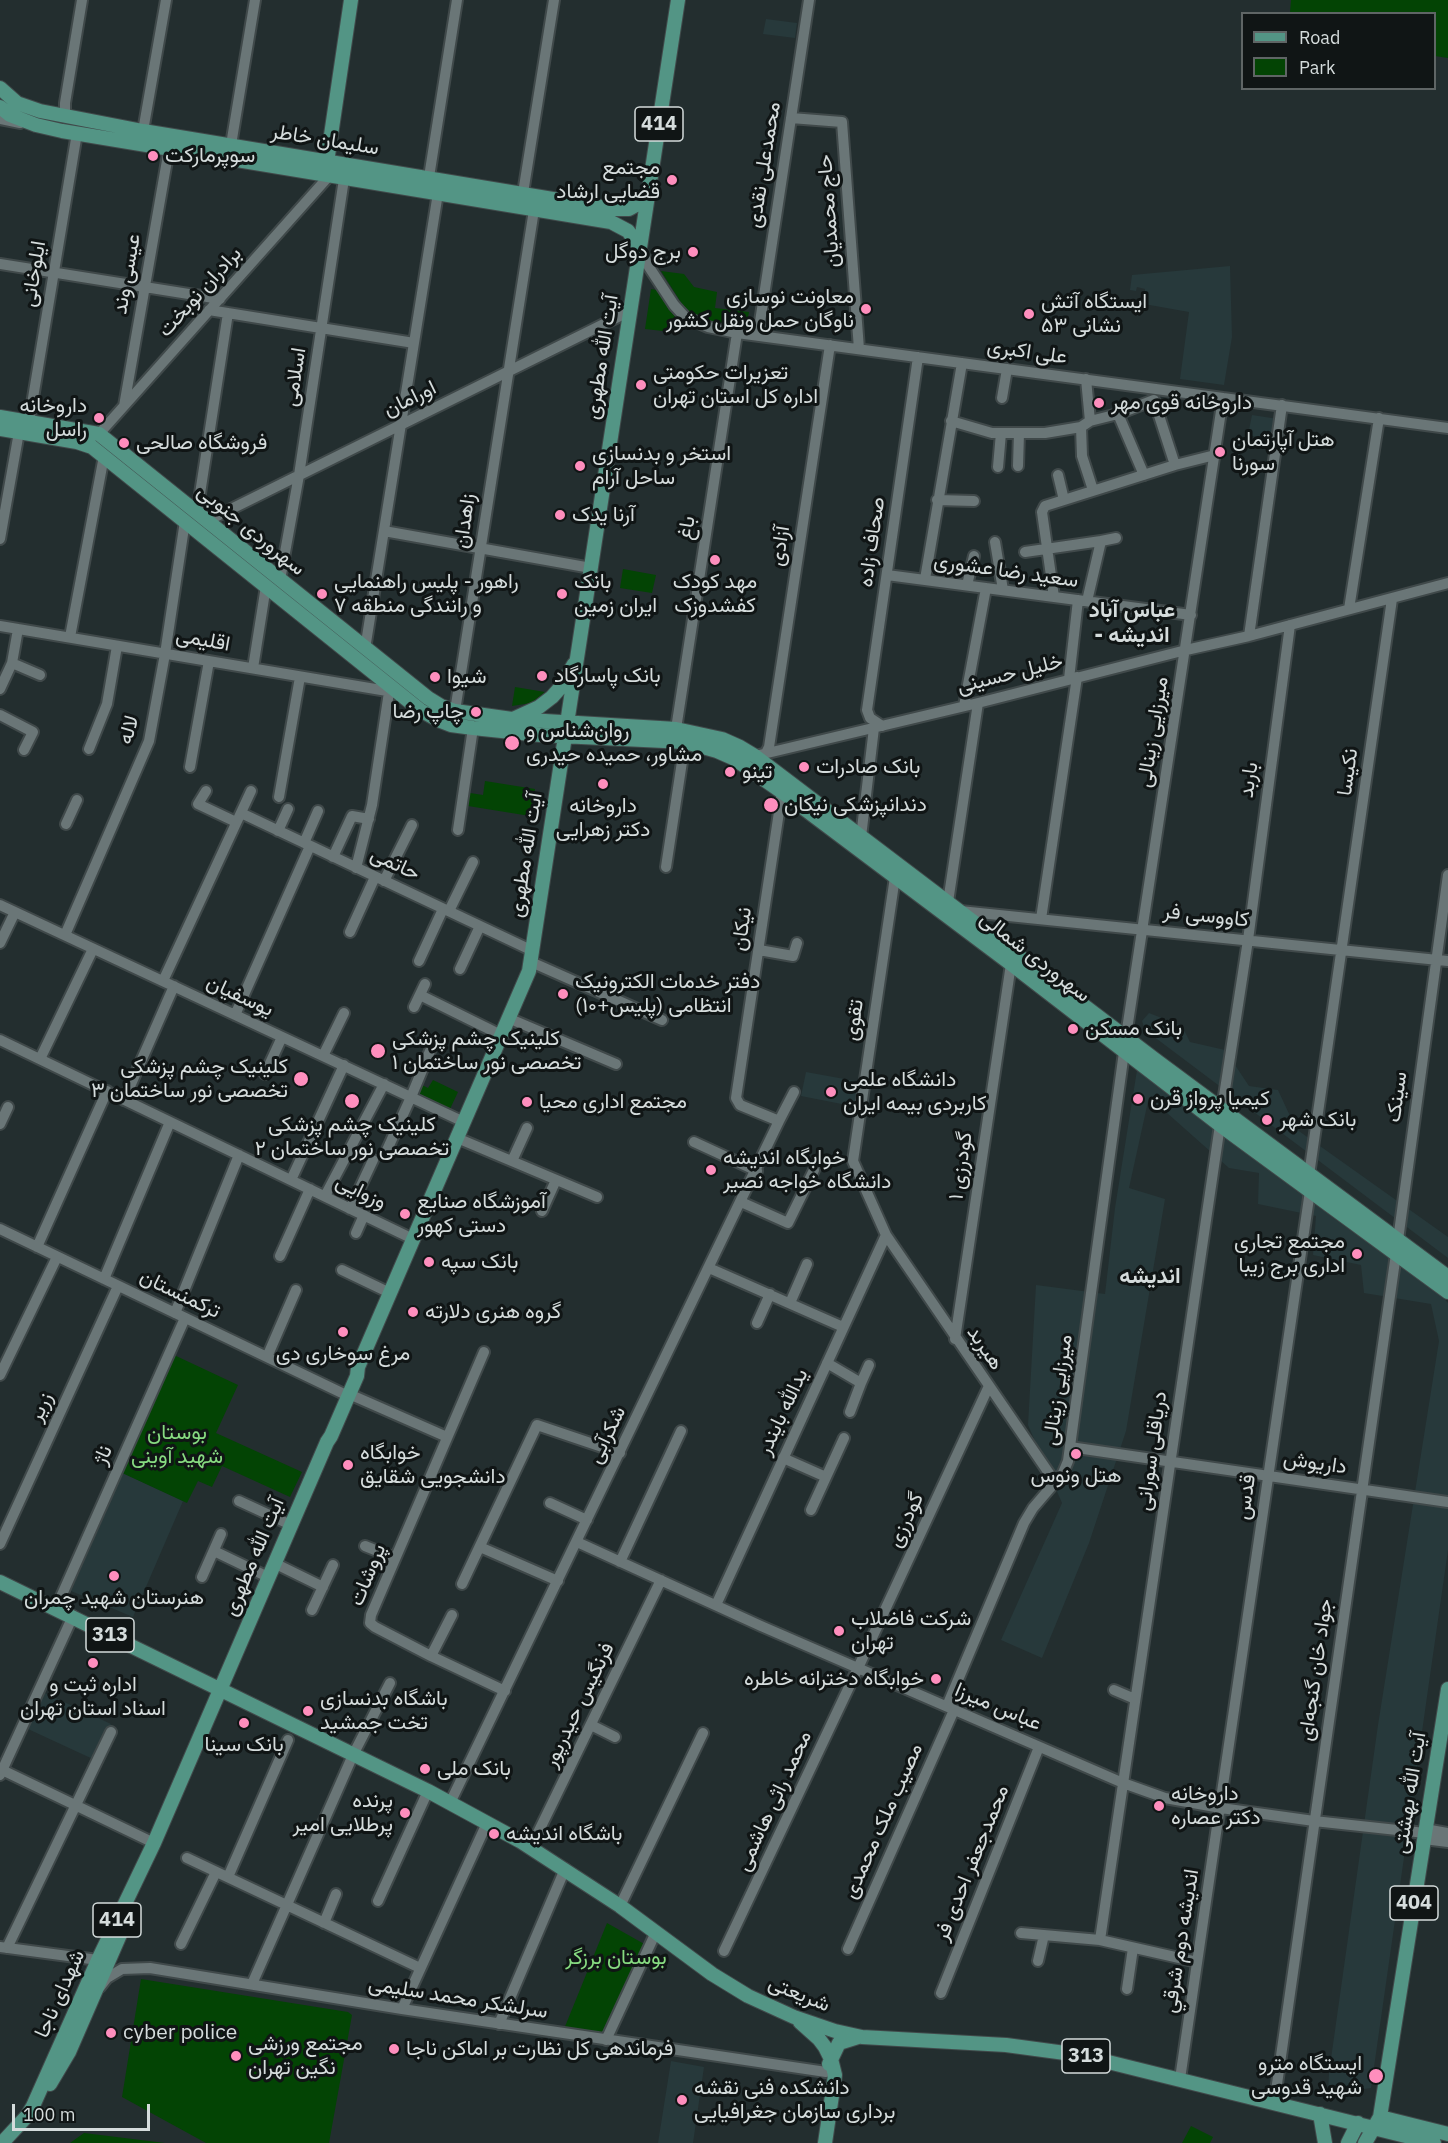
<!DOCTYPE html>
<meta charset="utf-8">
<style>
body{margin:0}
#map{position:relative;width:1448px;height:2143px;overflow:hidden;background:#232e2f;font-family:"IBM Plex Sans",sans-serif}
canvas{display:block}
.legend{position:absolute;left:1241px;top:12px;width:195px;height:78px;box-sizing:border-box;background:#101515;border:2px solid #5f6565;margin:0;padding:8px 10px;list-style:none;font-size:18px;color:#d5dcdc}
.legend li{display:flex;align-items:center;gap:12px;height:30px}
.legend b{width:30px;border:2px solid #5f6565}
.scale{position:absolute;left:12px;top:2104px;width:138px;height:27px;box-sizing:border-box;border:3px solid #d5dcdc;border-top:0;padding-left:8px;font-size:18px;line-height:21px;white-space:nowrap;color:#d5dcdc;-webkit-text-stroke:4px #101515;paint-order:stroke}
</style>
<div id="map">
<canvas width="1448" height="2143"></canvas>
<ul class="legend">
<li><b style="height:8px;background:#539585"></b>Road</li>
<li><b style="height:16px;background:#034404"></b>Park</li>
</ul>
<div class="scale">100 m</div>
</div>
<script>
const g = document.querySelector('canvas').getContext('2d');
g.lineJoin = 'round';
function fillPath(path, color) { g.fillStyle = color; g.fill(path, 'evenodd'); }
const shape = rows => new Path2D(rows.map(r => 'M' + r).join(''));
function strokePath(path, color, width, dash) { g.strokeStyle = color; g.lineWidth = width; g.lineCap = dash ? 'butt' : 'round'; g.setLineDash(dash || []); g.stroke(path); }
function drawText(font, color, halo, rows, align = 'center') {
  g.font = font + ' "IBM Plex Sans",Vazirmatn,sans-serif'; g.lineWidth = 6; g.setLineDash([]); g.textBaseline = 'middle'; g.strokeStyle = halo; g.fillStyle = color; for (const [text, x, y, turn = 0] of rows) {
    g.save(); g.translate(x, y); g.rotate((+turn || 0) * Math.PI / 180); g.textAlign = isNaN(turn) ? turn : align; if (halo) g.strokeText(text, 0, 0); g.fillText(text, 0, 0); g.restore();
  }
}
fillPath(shape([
 [766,19,797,23,795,38,763,34],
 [1230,266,1232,337,1224,385,1180,379,1189,312,1144,304,1145,289,1137,287,1136,291,1130,290,1132,275],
 [1252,415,1278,419,1275,436,1261,438,1248,435],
 [1149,1013,1182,1026,1190,1042,1225,1050,1249,1086,1278,1090,1296,1129,1448,1237,1448,1258,1145,1030,1142,1021],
 [1137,1070,1339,1222,1437,1291,1448,1303,1448,1550,1371,2088,1328,2094,1329,2073,1378,1725,1439,1341,1431,1304,1364,1293,1361,1265,1313,1255,1316,1216,1258,1204,1259,1173,1229,1168,1149,1097,1129,1188,1165,1199,1126,1431,1089,1543,1042,1658,1001,1640,1062,1503,1028,1425,1036,1285,1105,1294,1115,1208],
 [806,1072,861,1082,857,1107,801,1096],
 [123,1473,183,1501,133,1617,71,1591],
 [45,1693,111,1724,95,1760,28,1729],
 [671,2061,704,2067,693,2143,658,2143]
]), '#27393b');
fillPath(shape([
 [1291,0,1448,0,1448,58,1435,56,1434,14,1290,13],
 [661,271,684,274,694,287,717,292,715,308,749,312,746,328,715,325,698,319,682,304],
 [651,289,657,290,669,310,682,324,681,333,645,329],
 [623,569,656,575,652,593,620,588],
 [515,687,545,692,531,703,512,706],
 [485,781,535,789,530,816,468,806,470,793,483,795],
 [433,1080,458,1092,450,1109,414,1091,418,1083,428,1088],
 [174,1355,238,1385,216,1433,302,1472,290,1497,222,1466,212,1487,198,1481,187,1503,120,1472],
 [607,1923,646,1945,607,2035,564,2029],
 [141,1979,348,2012,352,2015,329,2143,206,2143,122,2097],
 [1191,2126,1213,2137,1210,2143,1182,2143],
 [84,2133,165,2143,70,2143]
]), '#034404');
const minor = shape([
 [65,117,65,103,82,0],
 [791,118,842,122,859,349],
 [0,119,20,123],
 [143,131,166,0],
 [231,145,255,0],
 [429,177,457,0],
 [523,193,554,0],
 [640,248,649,267,674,305,685,317,708,327,737,333,1448,428],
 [0,264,220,299],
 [209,310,414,343],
 [758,335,809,0],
 [1086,379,1090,421],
 [1002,398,1007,369],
 [124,406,169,149],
 [1118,414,1144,475],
 [951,421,992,433,1045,433,1081,427,1090,421,1118,414,1154,400,1175,465],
 [29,422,77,133],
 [1081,427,1082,456,1093,490],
 [99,434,329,176],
 [1018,466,1019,433],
 [998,467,1001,433],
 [1058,475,1064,500],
 [937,500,974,501],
 [197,513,228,313],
 [207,521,630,311],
 [384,531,591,568],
 [0,539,19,432],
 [1101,541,1116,538],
 [995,542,1003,590],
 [1025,552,1101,541,1087,601],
 [887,575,1191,615],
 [925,579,962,363],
 [280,580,299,475,344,179],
 [967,585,974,556],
 [1054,597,1042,512,1045,506,1175,465,1215,455],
 [1349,609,1379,418],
 [0,626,399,693],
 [1249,636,1282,405],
 [70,637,104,456],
 [365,649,438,193],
 [12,663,40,675],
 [253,668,266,586],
 [1069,679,1078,600],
 [0,689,12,663,18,629],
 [964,706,986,588],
 [455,711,534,210],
 [0,715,33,732,24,750],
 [882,726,870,718,867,710,918,357],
 [676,729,737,333],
 [89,749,107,704,117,646],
 [766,753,769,747,830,345],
 [755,756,978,703,1186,650,1249,636,1448,583],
 [190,767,209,661],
 [206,791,198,804,236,822],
 [279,797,300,677],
 [241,813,533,951],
 [66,824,77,800],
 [458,830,473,728],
 [278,831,288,809],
 [861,837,874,728],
 [304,843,318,811],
 [333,857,352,816,369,819],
 [666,867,685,742],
 [356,868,372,805,389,692],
 [895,877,853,1161,886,1235,1055,1482],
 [384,881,412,825],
 [948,902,978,703],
 [0,905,464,1122],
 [449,911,473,862],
 [960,911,1448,961],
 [1041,919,1077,677],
 [350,932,375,877],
 [65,935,149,741,165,654,185,521],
 [0,943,15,912],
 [759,950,793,956,797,943],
 [419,961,443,909],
 [531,962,662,1020],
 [460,969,480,926],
 [163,981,251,791],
 [420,995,501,1035],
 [414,1007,425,984],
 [235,1015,310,846],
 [508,1018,616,1064],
 [1126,1036,1223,398],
 [0,1040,413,1239],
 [323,1056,344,1013],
 [40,1059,93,949],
 [265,1074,282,1037],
 [124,1100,174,986],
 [1222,1109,1248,940,1290,625],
 [779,1121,794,1092],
 [0,1124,8,1107],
 [457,1138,597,1197],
 [694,1142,757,1171],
 [387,1150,411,1097,430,1051],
 [512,1161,527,1128],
 [1309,1175,1392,599],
 [291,1180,344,1065],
 [325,1196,384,1084],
 [741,1202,788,1223,814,1170],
 [350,1209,373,1160],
 [542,1211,556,1180],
 [0,1229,344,1394],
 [356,1233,364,1215],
 [1398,1240,1448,875],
 [37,1247,107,1091],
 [280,1256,310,1189],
 [709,1268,843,1327],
 [342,1270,390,1293],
 [104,1279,170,1122],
 [790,1303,807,1264],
 [175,1313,239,1155],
 [757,1323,770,1294],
 [955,1339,1011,964],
 [484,1352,371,1615,370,1623,375,1627,431,1656,505,1691],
 [267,1357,296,1290],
 [827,1363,861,1383,850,1412],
 [0,1375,57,1257],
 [861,1383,869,1365],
 [349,1394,447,1437],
 [1070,1447,1448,1502],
 [783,1458,826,1477],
 [239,1501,291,1525],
 [550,1503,587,1520],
 [811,1510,844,1438],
 [577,1542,761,1626,1123,1783,1165,1798,1221,1808,1314,1821,1425,1833],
 [0,1544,118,1286],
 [365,1546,395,1558],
 [480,1547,558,1581],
 [214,1551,268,1577],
 [620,1562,681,1431],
 [274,1563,323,1587],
 [202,1577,221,1534],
 [462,1584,537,1425,620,1453],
 [716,1605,886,1235],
 [56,1608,185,1318],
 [312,1610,333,1565],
 [431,1656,452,1615],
 [1114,1690,1135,1699],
 [947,1706,1024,1523,1033,1508,1063,1473,1068,1461,1124,1052],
 [591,1725,615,1737],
 [0,1769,154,1843],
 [0,1775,73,1616],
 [450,1803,779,1121,740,1105,736,1098,782,792],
 [1425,1829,1448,1833],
 [1424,1839,1448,1842],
 [531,1847,661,1580],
 [187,1858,420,1968],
 [228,1877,288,1740],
 [378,1901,428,1791],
 [620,1906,703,1733],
 [324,1923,336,1894],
 [1021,1933,1100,1940,1197,1962],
 [1100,1940,1220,1125],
 [181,1944,216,1872],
 [0,1947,98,1960],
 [7,1948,111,1732],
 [848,1949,954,1710],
 [724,1951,858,1668,988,1388],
 [1038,1961,1044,1935],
 [252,1984,353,1755,390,1683],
 [100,1987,107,1978,122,1969,150,1968,402,2009,826,2072],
 [1127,1989,1133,1948],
 [941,1993,1039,1747],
 [402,2009,487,1823],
 [499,2024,565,1869],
 [606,2040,656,1932],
 [1180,2079,1310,1191],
 [1276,2091,1396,1254]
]);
const major = shape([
 [0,88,17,103,40,111,143,131,613,209,629,209,647,199],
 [0,107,10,115,36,125,62,131,611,222,628,231,640,248],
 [328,168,327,162,351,0],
 [0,417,99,434,428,698,441,706,455,711,512,719,676,729,722,739,740,747,755,756,1157,1061,1448,1277],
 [0,429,77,442,92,447,420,710,438,720,451,725,473,728,540,735,685,742,717,751,733,758,782,792,1011,964,1220,1125,1448,1292],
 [515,718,539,707,552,697,560,688,574,664],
 [0,1582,428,1791,520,1841,620,1906,712,1974,748,1996,794,2017,835,2031,862,2037,1006,2045,1080,2055,1434,2143],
 [800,2022,819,2039,825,2047,831,2059,835,2075,825,2143],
 [829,2064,839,2043,858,2037],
 [50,2084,69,2052,129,1914],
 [1320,2114,1325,2143],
 [1380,2117,1448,2134],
 [2,2143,27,2116,33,2106,98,1960,154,1843,327,1442,331,1436,357,1376,358,1367,529,971,678,0],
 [1348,2143,1358,2123],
 [1365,2143,1380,2117,1448,1689]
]);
strokePath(minor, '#40494a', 14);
strokePath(major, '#40494a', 16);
strokePath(minor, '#6a7677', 10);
strokePath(major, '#539585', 14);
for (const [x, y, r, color] of [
 [153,156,6,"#fe8ebd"],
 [672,180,6,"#fe8ebd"],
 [693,252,6,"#fe8ebd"],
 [866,309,6,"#fe8ebd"],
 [1029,314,6,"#fe8ebd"],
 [641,385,6,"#fe8ebd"],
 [1099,403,6,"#fe8ebd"],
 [99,418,6,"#fe8ebd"],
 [124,443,6,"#fe8ebd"],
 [1220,452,6,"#fe8ebd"],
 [580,466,6,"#fe8ebd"],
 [560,515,6,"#fe8ebd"],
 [715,560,6,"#fe8ebd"],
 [322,594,6,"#fe8ebd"],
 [562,594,6,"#fe8ebd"],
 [542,676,6,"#fe8ebd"],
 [435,677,6,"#fe8ebd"],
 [476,712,6,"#fe8ebd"],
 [512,743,8,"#fe8ebd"],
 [804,767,6,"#fe8ebd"],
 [730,772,6,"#fe8ebd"],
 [603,784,6,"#fe8ebd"],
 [771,805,8,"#fe8ebd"],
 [563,994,6,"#fe8ebd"],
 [1073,1029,6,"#fe8ebd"],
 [378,1051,8,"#fe8ebd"],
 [301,1079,8,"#fe8ebd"],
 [831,1092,6,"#fe8ebd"],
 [1138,1099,6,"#fe8ebd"],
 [352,1101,8,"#fe8ebd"],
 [527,1102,6,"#fe8ebd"],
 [1267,1120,6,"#fe8ebd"],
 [711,1170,6,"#fe8ebd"],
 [405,1214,6,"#fe8ebd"],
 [1357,1254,6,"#fe8ebd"],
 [429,1262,6,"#fe8ebd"],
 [413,1312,6,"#fe8ebd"],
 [343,1332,6,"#fe8ebd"],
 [1076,1454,6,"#fe8ebd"],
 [348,1465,6,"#fe8ebd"],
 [114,1576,6,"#fe8ebd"],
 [839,1631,6,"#fe8ebd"],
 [93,1663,6,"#fe8ebd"],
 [936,1679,6,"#fe8ebd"],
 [308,1711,6,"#fe8ebd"],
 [244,1723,6,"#fe8ebd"],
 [425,1769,6,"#fe8ebd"],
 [1159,1806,6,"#fe8ebd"],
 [405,1813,6,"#fe8ebd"],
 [494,1834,6,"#fe8ebd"],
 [111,2033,6,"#fe8ebd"],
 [394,2049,6,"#fe8ebd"],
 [236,2056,6,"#fe8ebd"],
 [1376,2076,8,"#fe8ebd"],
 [682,2100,6,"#fe8ebd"]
]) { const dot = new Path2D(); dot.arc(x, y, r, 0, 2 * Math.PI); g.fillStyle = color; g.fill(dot); strokePath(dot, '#101515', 2); }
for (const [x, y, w] of [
 [659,124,48],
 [110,1635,48],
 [1414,1903,48],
 [117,1920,48],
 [1086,2056,48]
]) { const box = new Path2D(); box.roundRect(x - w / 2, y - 17, w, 34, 4.5); g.fillStyle = '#101515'; g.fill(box); strokePath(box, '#d5dcdc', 1.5); }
drawText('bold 20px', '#d5dcdc', null, [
 ["414",659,124],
 ["313",110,1635],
 ["404",1414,1903],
 ["414",117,1920],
 ["313",1086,2056]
]);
drawText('21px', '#d5dcdc', '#101515', [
 ["سلیمان خاطر",325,140,9],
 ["محمدعلی نقدی",764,165,-81],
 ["حاج محمدیان",829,211,-94],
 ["ایلوخانی",34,274,-81],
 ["عیسی وند",127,274,-80],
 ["برادران نوبخت",200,292,-48],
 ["علی‌ اکبری",1027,352,8],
 ["آیت الله مطهری",602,357,-81],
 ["اسلامی",295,377,-81],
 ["اورامان",410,399,-26],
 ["زاهدان",465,521,-82],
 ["باغ",687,528,-81],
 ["سهروردی جنوبی",251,530,39],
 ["صحاف زاده",872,542,-82],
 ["آزادی",780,546,-81],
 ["سعید رضا عشوری",1006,571,8],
 ["اقلیمی",203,640,10],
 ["خلیل حسینی",1010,674,-14],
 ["لاله",129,730,-74],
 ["میرزایی زینالی",1153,732,-81],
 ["نکیسا",1348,772,-82],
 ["باربد",1249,780,-82],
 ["آیت الله مطهری",526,855,-81],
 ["حاتمی",395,864,25],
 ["کاووسی فر",1206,916,6],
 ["نیکان",742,929,-82],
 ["سهروردی شمالی",1035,957,38],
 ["یوسفیان",240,996,25],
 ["تقوی",854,1020,-82],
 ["سینک",1397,1097,-82],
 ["گودرزی ۱",961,1166,-82],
 ["وزوایی",361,1192,26],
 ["ترکمنستان",180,1294,26],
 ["هیربد",985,1348,56],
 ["میرزایی زینالی",1058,1390,-82],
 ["زریر",41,1407,-65],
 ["یدالله بایندر",783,1412,-65],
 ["شکرآبی",607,1435,-64],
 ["دریاقلی سورانی",1152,1451,-82],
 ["ناژ",103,1455,-66],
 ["داریوش",1315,1463,8],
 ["قدس",1246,1497,-82],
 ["گودرزی",906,1520,-65],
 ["آیت الله مطهری",254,1557,-67],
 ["پروشات",368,1575,-68],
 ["جواد خان گنجه‌ای",1316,1670,-82],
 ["فرنگیس حیدرپور",579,1705,-64],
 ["عباس میرزا",998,1707,23],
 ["آیت الله بهشتی",1410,1793,-81],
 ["محمد راثی هاشمی",774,1801,-65],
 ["مصیب ملک محمدی",883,1821,-66],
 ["محمدجعفر احدی فر",972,1863,-68],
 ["انديشه دوم شرقي",1181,1941,-81],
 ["شهدای ناجا",60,1994,-66],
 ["شریعتی",799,1994,22],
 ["سرلشکر محمد سلیمی",458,1998,9]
]);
drawText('21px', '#d5dcdc', '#101515', [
 ["سوپرمارکت",165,156],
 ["مجتمع",660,168,"right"],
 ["قضایی ارشاد",660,192,"right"],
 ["برج دوگل",681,252,"right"],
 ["معاونت نوسازی",854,297,"right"],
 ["ناوگان حمل ونقل کشور",854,321,"right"],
 ["ایستگاه آتش",1041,302],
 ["نشانی ۵۳",1041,326],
 ["تعزیرات حکومتی",653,373],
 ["اداره کل استان تهران",653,397],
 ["داروخانه قوی مهر",1111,403],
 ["داروخانه",87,406,"right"],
 ["راسل",87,430,"right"],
 ["هتل آپارتمان",1232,440],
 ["سورنا",1232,464],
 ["فروشگاه صالحی",136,443],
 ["استخر و بدنسازی",592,454],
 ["ساحل آرام",592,478],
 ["آرنا یدک",572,515],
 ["راهور - پلیس راهنمایی",334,582],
 ["و رانندگی منطقه ۷",334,606],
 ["بانک",574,582],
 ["ایران زمین",574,606],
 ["مهد کودک",715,582,"center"],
 ["کفشدوزک",715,606,"center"],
 ["بانک پاسارگاد",554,676],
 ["شیوا",447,677],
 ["چاپ رضا",464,712,"right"],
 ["روان‌شناس و",526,731],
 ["مشاور، حمیده حیدری",526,755],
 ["بانک صادرات",816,767],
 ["تینو",742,772],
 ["دندانپزشکی نیکان",784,805],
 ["داروخانه",603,806,"center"],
 ["دکتر زهرایی",603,830,"center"],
 ["دفتر خدمات الکترونیک",575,982],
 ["انتظامی (پلیس+۱۰)",575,1006],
 ["بانک مسکن",1085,1029],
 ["کلینیک چشم پزشکی",392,1039],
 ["تخصصی نور ساختمان ۱",392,1063],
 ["کلینیک چشم پزشکی",288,1067,"right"],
 ["تخصصی نور ساختمان ۳",288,1091,"right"],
 ["دانشگاه علمی",843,1080],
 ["کاربردی بیمه ایران",843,1104],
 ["کیمیا پرواز قرن",1150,1099],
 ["مجتمع اداری محیا",539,1102],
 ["بانک شهر",1279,1120],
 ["کلینیک چشم پزشکی",352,1125,"center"],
 ["تخصصی نور ساختمان ۲",352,1149,"center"],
 ["خوابگاه اندیشه",723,1158],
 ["دانشگاه خواجه نصیر",723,1182],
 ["آموزشگاه صنایع",417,1202],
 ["دستی کهور",417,1226],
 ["مجتمع تجاری",1345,1242,"right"],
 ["اداری برج زیبا",1345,1266,"right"],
 ["بانک سپه",441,1262],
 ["گروه هنری دلارته",425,1312],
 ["مرغ سوخاری دی",343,1354,"center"],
 ["خوابگاه",360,1453],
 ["دانشجویی شقایق",360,1477],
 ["هتل ونوس",1076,1476,"center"],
 ["هنرستان شهید چمران",114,1598,"center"],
 ["شرکت فاضلاب",851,1619],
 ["تهران",851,1643],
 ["خوابگاه دخترانه خاطره",924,1679,"right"],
 ["اداره ثبت و",93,1685,"center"],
 ["اسناد استان تهران",93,1709,"center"],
 ["باشگاه بدنسازى",320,1699],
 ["تخت جمشيد",320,1723],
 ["بانک سینا",244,1745,"center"],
 ["بانک ملی",437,1769],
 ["داروخانه",1171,1794],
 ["دکتر عصاره",1171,1818],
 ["پرنده",393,1801,"right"],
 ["پرطلایی امیر",393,1825,"right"],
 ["باشگاه اندیشه",506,1834],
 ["cyber police",123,2033],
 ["مجتمع ورزشی",248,2044],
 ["نگین تهران",248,2068],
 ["فرماندهی کل نظارت بر اماکن ناجا",406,2049],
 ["ایستگاه مترو",1362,2064,"right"],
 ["شهید قدوسی",1362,2088,"right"],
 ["دانشکده فنی نقشه",694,2088],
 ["برداری سازمان جغرافیایی",694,2112]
], 'left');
drawText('21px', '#87db81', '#101515', [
 ["بوستان",177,1433],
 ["شهید آوینی",177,1457],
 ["بوستان برزگر",616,1958]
]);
drawText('bold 22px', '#d5dcdc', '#101515', [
 ["عباس آباد",1132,611],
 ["- اندیشه",1132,636],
 ["اندیشه",1150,1277]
]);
</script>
